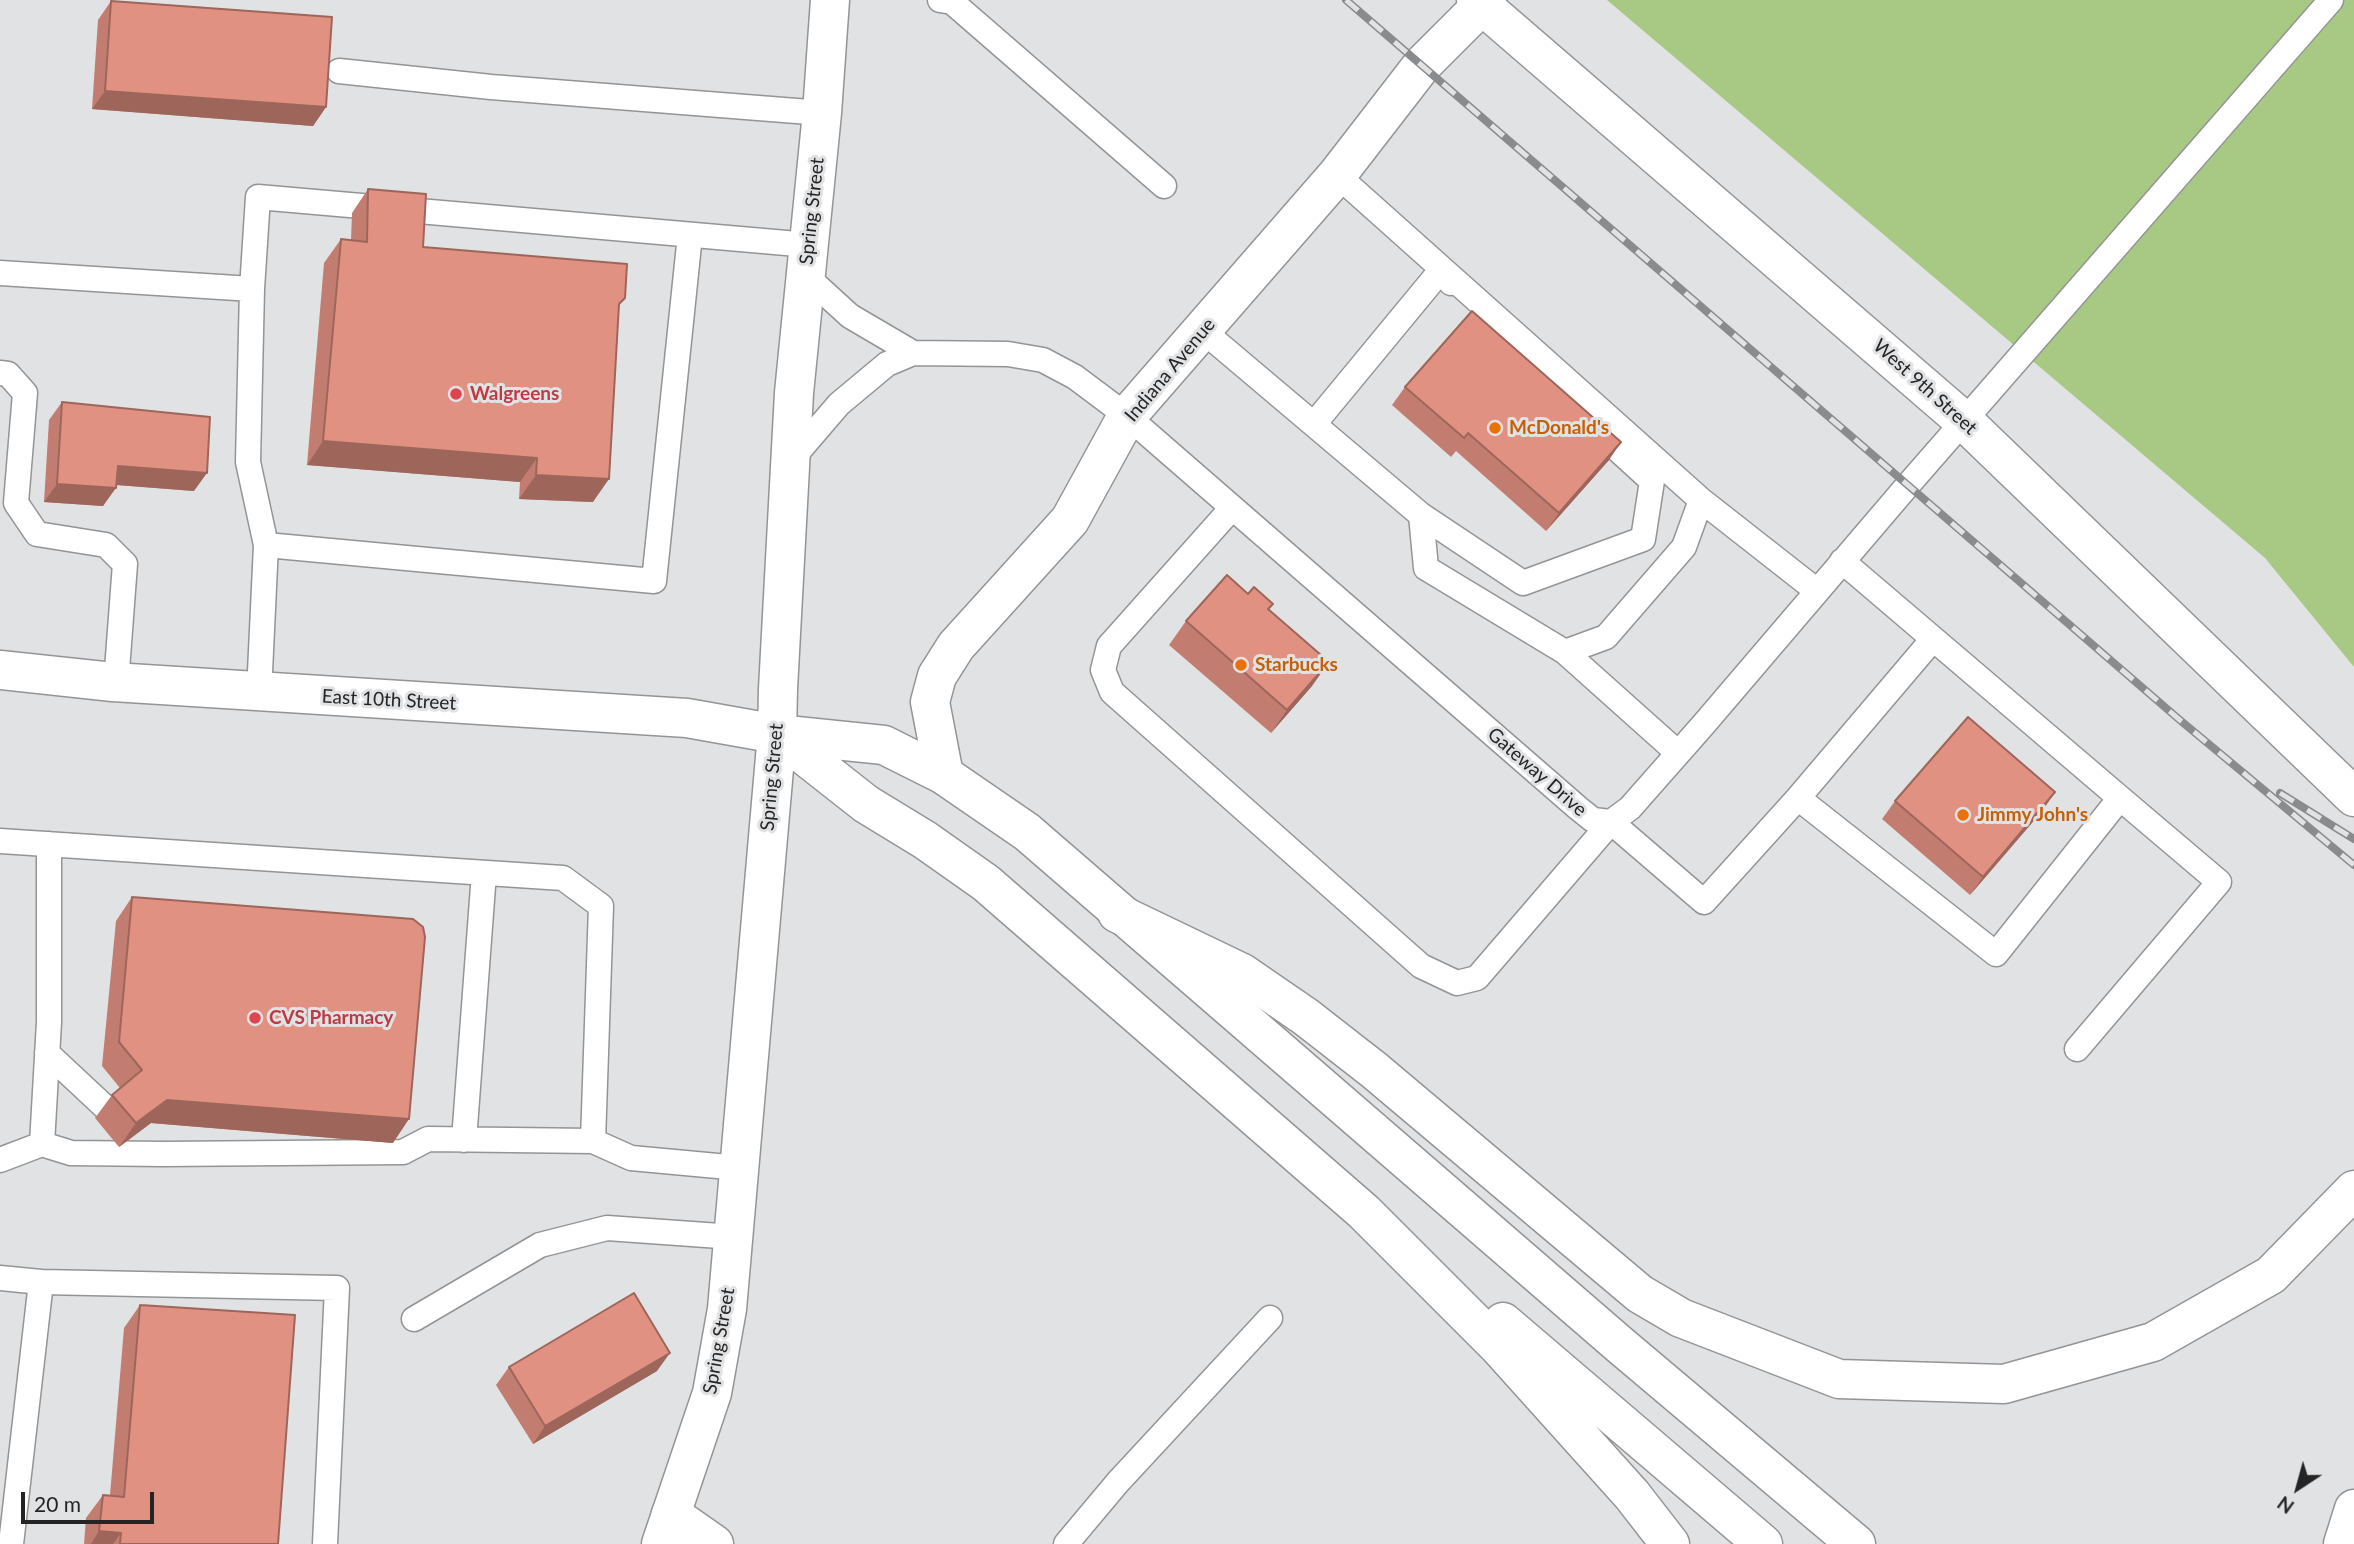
<!DOCTYPE html>
<style>
body{margin:0}
#map{position:relative;width:2354px;height:1544px;overflow:hidden;background:#e1e2e4;font-family:Lato,sans-serif}
canvas{display:block}
.north{position:absolute;left:2263px;top:1453px;width:70px;height:70px;-webkit-text-stroke:5px #e1e2e4;paint-order:stroke;rotate:216deg;font-size:19px;font-weight:700;line-height:28px;text-align:center;color:#242425}
.north::after{content:'';display:block;margin:auto;width:24px;height:32px;background:#242425;clip-path:polygon(50% 0,100% 100%,50% 72%,0 100%)}
.scale{position:absolute;left:21px;top:1492px;width:133px;height:32px;box-sizing:border-box;border:4px solid #242425;border-top:0;padding-left:9px;font-size:21px;line-height:24px;white-space:nowrap;color:#242425;-webkit-text-stroke:5px #e1e2e4;paint-order:stroke}
</style>
<div id="map">
<canvas width="2354" height="1544"></canvas>
<div class="north">N</div>
<div class="scale">20 m</div>
</div>
<script>
const g = document.querySelector('canvas').getContext('2d');
g.lineJoin = 'round';
function fillPath(path, color) { g.fillStyle = color; g.fill(path, 'evenodd'); }
const shape = rows => new Path2D(rows.map(r => 'M' + r).join(''));
function strokePath(path, color, width, dash) { g.strokeStyle = color; g.lineWidth = width; g.lineCap = dash ? 'butt' : 'round'; g.setLineDash(dash || []); g.stroke(path); }
function drawText(font, color, halo, rows, align = 'center') {
  g.font = font + ' Lato,sans-serif'; g.lineWidth = 6; g.setLineDash([]); g.textBaseline = 'middle'; g.strokeStyle = halo; g.fillStyle = color; for (const [text, x, y, turn = 0] of rows) {
    g.save(); g.translate(x, y); g.rotate((+turn || 0) * Math.PI / 180); g.textAlign = isNaN(turn) ? turn : align; if (halo) g.strokeText(text, 0, 0); g.fillText(text, 0, 0); g.restore();
  }
}
fillPath(shape([
 [1607,0,2354,0,2354,667,2265,558]
]), '#a7c984');
const service = shape([
 [940,0,952,2,1164,186],
 [339,71,491,87,822,113],
 [0,273,252,289,248,462,266,545,259,693],
 [805,275,850,316,913,353],
 [252,289,258,197,809,245],
 [1202,330,1421,515,1426,568,1565,652,1606,637,1684,547,1701,500,1337,175],
 [0,373,8,374,25,393,16,503,37,534,106,545,125,564,116,683],
 [1314,424,1442,269,1451,283],
 [791,460,839,404,887,364,913,353,1008,354,1043,360,1075,377,1127,416,1578,808,1593,820,1611,822,1630,808,1704,724,1908,485,2331,0],
 [1701,500,1817,591],
 [1232,508,1109,646,1103,670,1112,692,1421,966,1457,983,1477,978,1611,822,1704,902,1798,798,1996,954,2120,798,1842,561],
 [1421,515,1523,583,1643,539,1652,481,1594,428],
 [266,545,654,581,690,235],
 [1565,652,1678,753],
 [1798,798,1933,639],
 [0,841,563,878,601,906,593,1141,631,1158,739,1168],
 [2077,1049,2219,882,2120,798],
 [47,1053,107,1109],
 [464,1140,484,873],
 [42,1144,49,1022,49,844],
 [0,1160,42,1144,71,1153,163,1154,403,1152,428,1139,593,1141],
 [0,1278,41,1282,337,1288,325,1544],
 [414,1319,540,1245,607,1228,734,1237],
 [11,1544,41,1282],
 [1066,1544,1118,1482,1270,1318]
]);
const minor = shape([
 [944,775,930,702,937,676,956,646,1070,520,1127,416,1337,175,1422,65,1487,0],
 [671,1514,714,1544]
]);
const tertiary = shape([
 [1476,0,1965,422,2354,797]
]);
const secondary = shape([
 [777,734,778,689,794,393,822,113,830,0]
]);
const primary = shape([
 [0,670,113,682,687,718,777,734,884,745,944,775,1027,832,1620,1345,1856,1544],
 [777,734,866,804,925,840,986,883,1364,1212,1499,1347,1632,1495,1670,1544],
 [1503,1322,1763,1544],
 [661,1544,712,1393,727,1309,777,734]
]);
const motorway = shape([
 [1117,913,1242,973,1306,1017,1374,1070,1640,1294,1681,1318,1839,1379,2004,1384,2153,1342,2271,1275,2354,1190],
 [2343,1544,2354,1509]
]);
strokePath(service, '#939495', 27);
strokePath(minor, '#939495', 41);
strokePath(tertiary, '#939495', 41);
strokePath(secondary, '#939495', 41);
strokePath(primary, '#939495', 41);
strokePath(motorway, '#939495', 41);
strokePath(service, '#fff', 24);
strokePath(minor, '#fff', 38);
strokePath(tertiary, '#fff', 38);
strokePath(secondary, '#fff', 38);
strokePath(primary, '#fff', 38);
strokePath(motorway, '#fff', 38);
const rail = shape([
 [1346,0,2181,721,2354,865],
 [2280,793,2354,839]
]);
strokePath(rail, '#8a8b8c', 8);
strokePath(rail, '#e1e2e4', 5, [16]);
fillPath(shape([
 [111,1,326,107,313,126,92,109,98,20],
 [368,189,423,247,619,307,593,502,519,499,520,482,307,465,324,263,341,239,351,240,352,213],
 [1405,387,1609,460,1546,531,1456,451,1451,457,1392,405],
 [62,402,194,491,116,485,103,506,44,502,49,420],
 [1248,594,1273,604,1269,610,1312,686,1271,733,1169,645,1186,621],
 [1895,801,2043,810,1970,895,1882,819],
 [132,897,393,1143,151,1123,119,1147,95,1118,112,1095,120,1088,102,1066,116,921],
 [140,1305,278,1544,84,1544,86,1518,103,1495,110,1495,124,1328],
 [509,1367,657,1371,533,1444,496,1385]
]), '#c27d70');
fillPath(shape([
 [105,91,326,107,313,126,92,109],
 [323,441,537,458,520,482,307,465],
 [1621,442,1609,460,1546,531,1559,513],
 [118,466,207,473,194,491,105,484],
 [536,475,609,479,593,502,519,499],
 [57,484,116,488,103,506,44,502],
 [1329,662,1312,686,1271,733,1287,710],
 [2055,792,2043,810,1970,895,1983,877],
 [167,1100,409,1119,393,1143,151,1123,119,1147,136,1123],
 [670,1353,657,1371,533,1444,545,1426],
 [99,1531,121,1533,113,1544,91,1544]
]), '#9e665b');
const building = shape([
 [111,1,332,17,326,107,105,91,111,1],
 [368,189,426,194,423,247,627,264,625,298,619,304,609,479,536,475,537,458,323,441,341,239,367,242,368,189],
 [1472,311,1621,442,1559,513,1468,433,1464,438,1405,387,1472,311],
 [62,402,210,417,207,473,118,466,116,488,57,484,62,402],
 [1227,575,1248,594,1254,587,1273,604,1268,609,1329,662,1287,710,1186,621,1227,575],
 [1968,717,2055,792,1983,877,1895,801,1968,717],
 [132,897,413,919,423,927,425,937,409,1119,167,1100,136,1123,112,1095,142,1070,119,1042,132,897],
 [634,1293,670,1353,545,1426,509,1367,634,1293],
 [140,1305,295,1315,278,1544,120,1544,121,1533,99,1531,103,1495,124,1497,140,1305]
]);
fillPath(building, '#e19182');
strokePath(building, '#9e665b', 2);
for (const [x, y, r, color] of [
 [456,394,7,"#e0444e"],
 [1495,428,7,"#e8710a"],
 [1241,665,7,"#e8710a"],
 [1963,815,7,"#e8710a"],
 [255,1018,7,"#e0444e"]
]) { const dot = new Path2D(); dot.arc(x, y, r, 0, 2 * Math.PI); g.fillStyle = color; g.fill(dot); strokePath(dot, '#e1e2e4', 2.5); }
drawText('19px', '#242425', '#e1e2e4', [
 ["Spring Street",812,211,-84],
 ["Indiana Avenue",1170,370,-50],
 ["West 9th Street",1925,387,42],
 ["East 10th Street",389,700,3],
 ["Gateway Drive",1537,772,41],
 ["Spring Street",772,777,-85],
 ["Spring Street",719,1341,-80]
]);
drawText('bold 19px', '#be3a42', '#e1e2e4', [
 ["Walgreens",470,394],
 ["CVS Pharmacy",269,1018]
], 'left');
drawText('bold 19px', '#c56008', '#e1e2e4', [
 ["McDonald's",1509,428],
 ["Starbucks",1255,665],
 ["Jimmy John's",1977,815]
], 'left');
</script>
